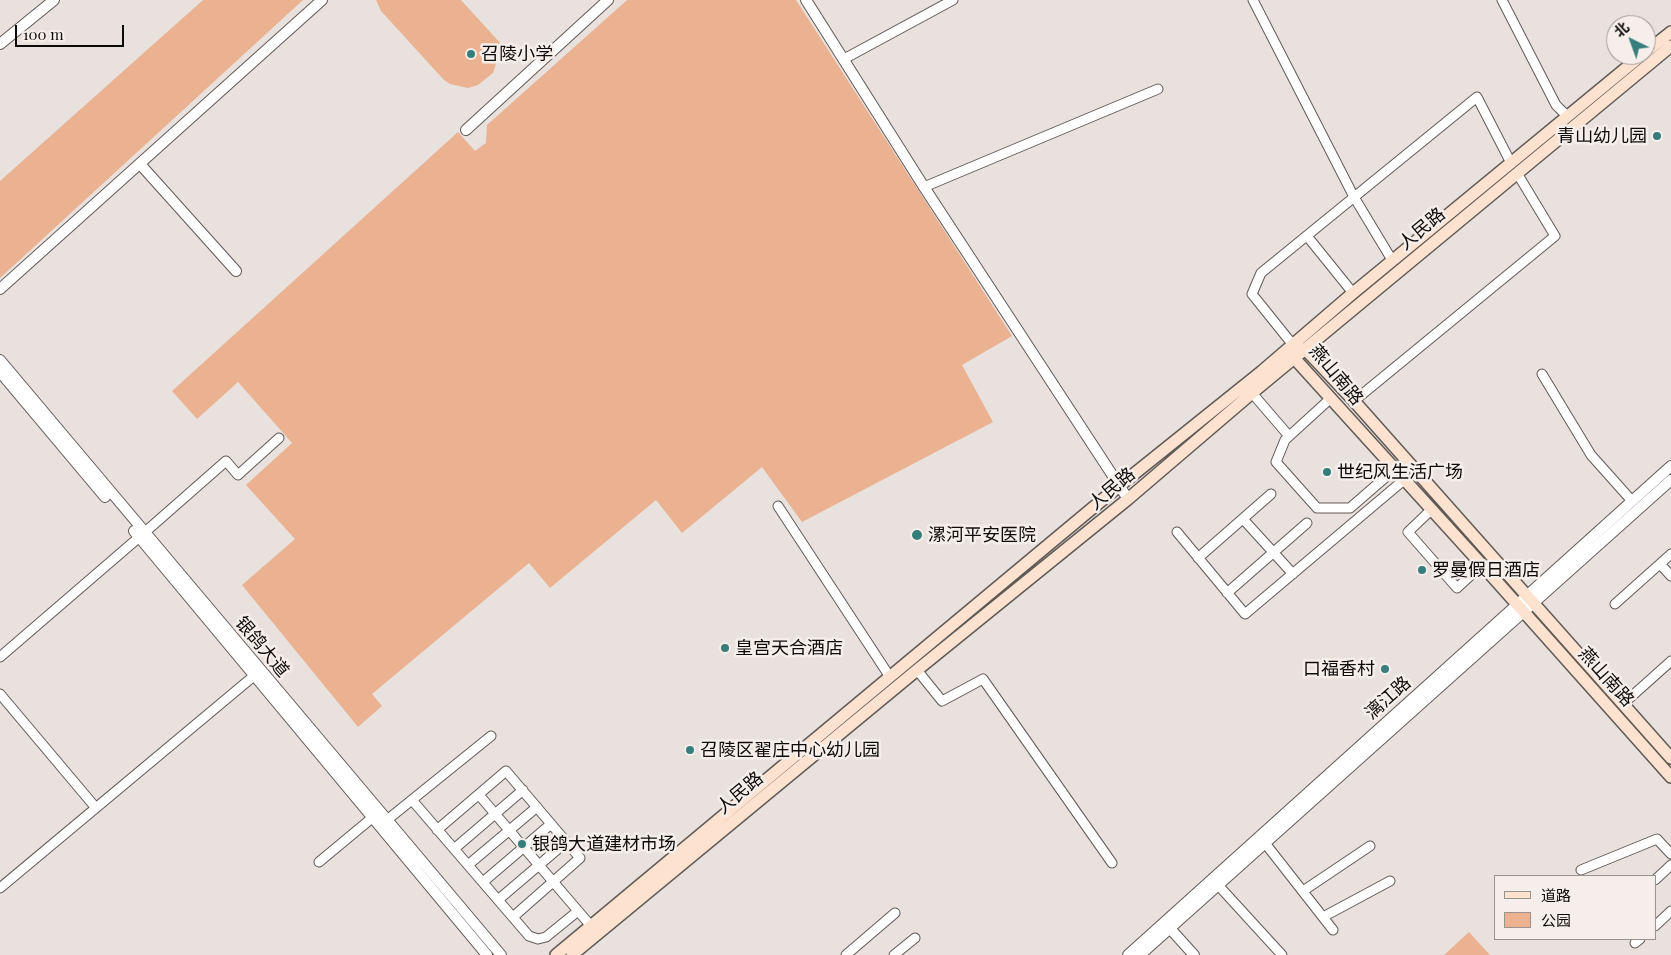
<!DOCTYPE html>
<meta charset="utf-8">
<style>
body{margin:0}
#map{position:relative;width:1671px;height:955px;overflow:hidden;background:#e9e1dd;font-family:"Playfair Display","Noto Sans SC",serif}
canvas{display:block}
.legend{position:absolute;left:1494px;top:875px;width:162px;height:65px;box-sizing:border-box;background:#f6eeea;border:1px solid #999390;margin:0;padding:6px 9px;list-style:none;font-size:15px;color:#0d0b0a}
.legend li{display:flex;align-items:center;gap:10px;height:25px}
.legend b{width:25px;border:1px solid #999390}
.north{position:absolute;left:1606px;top:15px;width:50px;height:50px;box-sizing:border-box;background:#f6eeea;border:1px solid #999390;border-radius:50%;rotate:318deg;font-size:14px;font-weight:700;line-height:20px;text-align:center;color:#0d0b0a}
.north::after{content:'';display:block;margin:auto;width:18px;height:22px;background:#357e7b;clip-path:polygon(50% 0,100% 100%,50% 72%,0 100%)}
.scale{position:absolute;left:15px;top:25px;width:109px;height:22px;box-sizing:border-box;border:2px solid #0d0b0a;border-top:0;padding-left:6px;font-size:15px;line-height:18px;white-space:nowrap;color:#0d0b0a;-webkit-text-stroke:4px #f6eeea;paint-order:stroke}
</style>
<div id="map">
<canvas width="1671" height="955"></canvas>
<ul class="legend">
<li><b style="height:6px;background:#fee2d0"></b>道路</li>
<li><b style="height:14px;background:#eab291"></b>公园</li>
</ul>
<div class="north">北</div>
<div class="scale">100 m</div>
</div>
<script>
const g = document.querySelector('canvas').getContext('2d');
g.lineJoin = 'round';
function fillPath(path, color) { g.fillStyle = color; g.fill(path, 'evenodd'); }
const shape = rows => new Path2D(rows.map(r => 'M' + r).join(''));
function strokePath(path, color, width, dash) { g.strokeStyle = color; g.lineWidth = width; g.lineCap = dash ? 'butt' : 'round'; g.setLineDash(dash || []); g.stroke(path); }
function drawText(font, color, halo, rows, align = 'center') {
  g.font = font + ' "Playfair Display","Noto Sans SC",serif'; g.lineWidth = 5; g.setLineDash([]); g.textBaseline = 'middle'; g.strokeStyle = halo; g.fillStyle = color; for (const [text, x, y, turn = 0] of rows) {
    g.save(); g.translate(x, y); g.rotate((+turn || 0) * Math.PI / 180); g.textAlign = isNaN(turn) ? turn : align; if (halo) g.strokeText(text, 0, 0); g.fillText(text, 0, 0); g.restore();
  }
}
fillPath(shape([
 [203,0,303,0,0,278,0,181],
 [376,0,461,0,512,56,506,61,499,54,493,73,478,85,468,88,450,84,444,80,381,11],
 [627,0,796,0,1012,336,962,365,993,422,802,522,762,467,682,533,656,500,550,588,529,563,372,694,382,706,358,727,242,585,295,539,246,485,292,443,238,382,197,419,172,391,458,132,475,151,486,143,487,125],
 [1469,932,1490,955,1444,955]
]), '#eab291');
const minor = shape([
 [1253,0,1354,197,1392,260],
 [1502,0,1556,105,1567,116],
 [844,59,953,0],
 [924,187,1158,89],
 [1307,236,1353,293],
 [1293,345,1252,294,1261,273,1477,97,1511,163],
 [1542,374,1591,455,1632,501],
 [1252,393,1289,436],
 [1331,398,1285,440,1276,462,1317,508,1350,508,1395,469],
 [1354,401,1555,236,1517,173],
 [778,506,890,677],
 [1432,509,1408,532,1457,588,1482,565],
 [1243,519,1293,574],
 [1177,532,1245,614,1405,479],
 [1198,558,1271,494],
 [1660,564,1671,576],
 [1227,593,1307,523],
 [1615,604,1671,554],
 [0,657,144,533,226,461,238,475,279,438],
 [917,670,942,701,983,679,1112,863],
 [0,694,96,808],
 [1623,704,1671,661],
 [479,795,591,926],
 [412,800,529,936,538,939,546,937,578,911],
 [387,820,491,736],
 [437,830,506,771,580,858,513,917],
 [1261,838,1333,930],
 [454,849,523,790],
 [319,862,378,813],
 [468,865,537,807],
 [1581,870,1657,839,1671,854],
 [1655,880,1671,865],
 [483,882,551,824],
 [1218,885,1282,955],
 [0,888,255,675],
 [1303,891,1370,846],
 [498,900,566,842],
 [1323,917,1390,881],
 [1655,926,1671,911],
 [1635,943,1640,939],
 [846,955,895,913],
 [894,955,915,938]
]);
const tertiary = shape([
 [806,0,924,187,1128,499],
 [0,44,54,0],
 [466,130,608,0],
 [140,164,236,271],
 [0,289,322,0],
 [0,360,501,955],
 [0,372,105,497],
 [134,531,487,955],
 [1166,924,1194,955],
 [1128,955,1671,466],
 [1140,955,1671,480]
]);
const secondary = shape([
 [1646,52,1671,32],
 [1299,348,1306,350,1354,401,1671,758],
 [1294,352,1295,359,1482,565,1671,777],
 [556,955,1119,486,1261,372,1353,293,1642,55],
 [572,955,917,670,1128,499,1252,393,1671,46]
]);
strokePath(minor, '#605a56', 11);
strokePath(tertiary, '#605a56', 12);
strokePath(secondary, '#605a56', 14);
strokePath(minor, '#fff', 9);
strokePath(tertiary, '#fff', 10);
strokePath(secondary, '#fee2d0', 11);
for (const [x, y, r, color] of [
 [471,54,5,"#357e7b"],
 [1657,136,5,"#357e7b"],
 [1327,472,5,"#357e7b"],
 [917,535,6,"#357e7b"],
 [1422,570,5,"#357e7b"],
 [725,648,5,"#357e7b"],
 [1385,669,5,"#357e7b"],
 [690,750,5,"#357e7b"],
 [522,844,5,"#357e7b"]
]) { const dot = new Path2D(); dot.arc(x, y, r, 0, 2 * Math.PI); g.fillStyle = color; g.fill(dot); strokePath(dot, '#f6eeea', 2); }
drawText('18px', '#0d0b0a', '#f6eeea', [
 ["召陵小学",481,54],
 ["青山幼儿园",1647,136,"right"],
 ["世纪风生活广场",1337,472],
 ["漯河平安医院",928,535],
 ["罗曼假日酒店",1432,570],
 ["皇宫天合酒店",735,648],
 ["口福香村",1375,669,"right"],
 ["召陵区翟庄中心幼儿园",700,750],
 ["银鸽大道建材市场",532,844]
], 'left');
drawText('18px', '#0d0b0a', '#f6eeea', [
 ["人民路",1422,229,-40],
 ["燕山南路",1336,375,50],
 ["人民路",1112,489,-40],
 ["银鸽大道",262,647,50],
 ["燕山南路",1606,677,48],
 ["漓江路",1388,698,-42],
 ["人民路",740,793,-40]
]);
</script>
